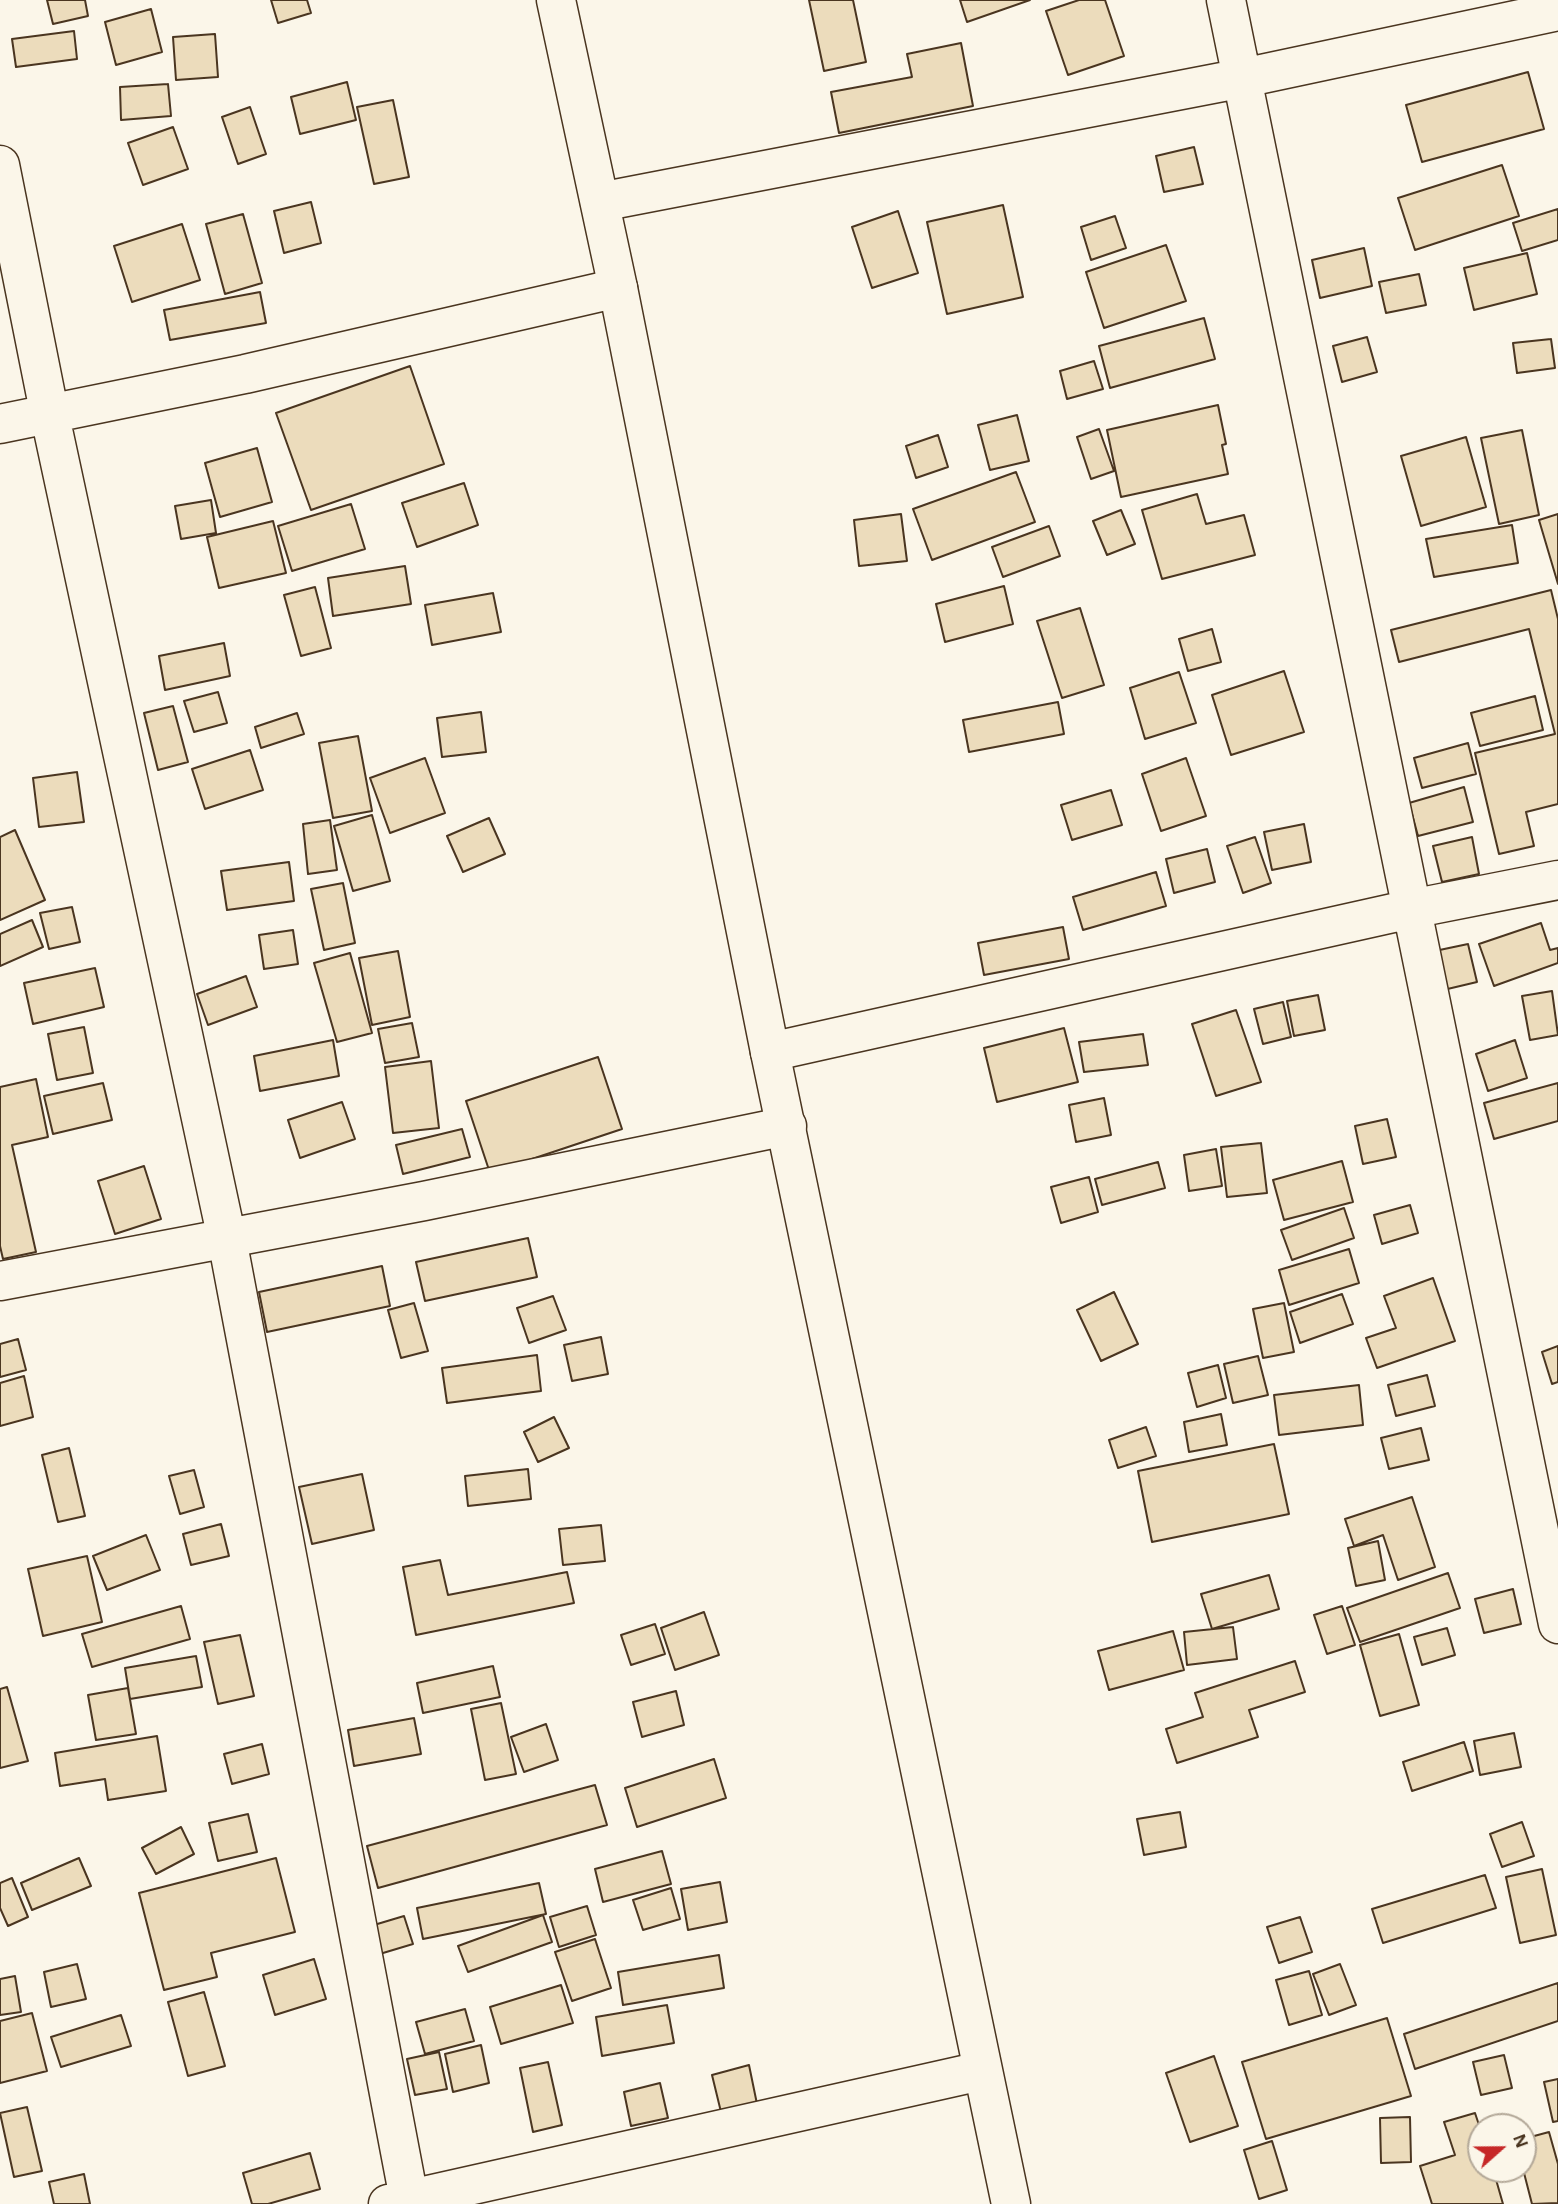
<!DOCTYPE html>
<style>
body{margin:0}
#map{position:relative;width:1558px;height:2204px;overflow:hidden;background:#fbf6e9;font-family:"Alegreya Sans",sans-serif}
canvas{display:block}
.north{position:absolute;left:1467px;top:2113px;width:70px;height:70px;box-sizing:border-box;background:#fbf6e9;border:2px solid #b4a999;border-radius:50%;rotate:69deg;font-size:19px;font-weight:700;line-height:28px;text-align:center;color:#4a3520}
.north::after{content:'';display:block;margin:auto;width:24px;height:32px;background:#c62828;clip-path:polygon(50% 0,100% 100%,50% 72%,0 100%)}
</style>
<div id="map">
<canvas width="1558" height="2204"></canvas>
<div class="north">N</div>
</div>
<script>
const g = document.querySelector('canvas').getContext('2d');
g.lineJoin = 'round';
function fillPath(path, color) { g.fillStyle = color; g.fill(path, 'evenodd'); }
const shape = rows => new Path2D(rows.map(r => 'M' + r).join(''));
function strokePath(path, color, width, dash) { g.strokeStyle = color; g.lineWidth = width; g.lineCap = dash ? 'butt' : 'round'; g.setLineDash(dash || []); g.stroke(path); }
const building = shape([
 [47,0,85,0,88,16,53,24,47,0],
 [271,0,307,0,311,13,278,23,271,0],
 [809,0,853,0,866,62,824,71,809,0],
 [960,0,1030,0,967,22,960,0],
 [1079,0,1105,0,1124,56,1068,75,1046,11,1079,0],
 [151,9,162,52,116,65,105,22,151,9],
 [74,31,77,59,16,67,12,39,74,31],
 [215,34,218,77,176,80,173,37,215,34],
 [961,43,973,106,839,133,831,92,912,77,907,54,961,43],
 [1528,72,1544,129,1422,162,1406,105,1528,72],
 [347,82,356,120,300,134,291,97,347,82],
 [168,84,171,116,121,120,120,87,168,84],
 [393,100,409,177,374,184,357,107,393,100],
 [250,107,266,154,238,164,222,117,250,107],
 [173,127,188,169,143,185,128,143,173,127],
 [1194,147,1203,184,1164,192,1156,156,1194,147],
 [1502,165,1519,216,1415,250,1398,198,1502,165],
 [311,202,321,243,284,253,274,211,311,202],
 [1003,205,1023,297,947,314,927,222,1003,205],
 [1558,209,1558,240,1522,251,1513,223,1558,209],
 [898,211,918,273,872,288,852,227,898,211],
 [243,214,262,283,225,294,206,224,243,214],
 [1115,216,1126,248,1091,260,1081,227,1115,216],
 [182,224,200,280,132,302,114,246,182,224],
 [1166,245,1186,301,1104,328,1086,272,1166,245],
 [1364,248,1372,286,1320,298,1312,260,1364,248],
 [1527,253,1537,294,1474,310,1464,268,1527,253],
 [1419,274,1426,305,1386,313,1379,282,1419,274],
 [260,292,266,323,170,340,164,310,260,292],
 [1204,318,1215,359,1110,388,1099,346,1204,318],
 [1367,337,1377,372,1342,382,1333,346,1367,337],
 [1551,339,1555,368,1517,373,1513,343,1551,339],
 [1094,361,1103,389,1067,399,1060,371,1094,361],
 [410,366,444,464,311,510,276,413,410,366],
 [1218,405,1226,444,1222,445,1228,474,1121,497,1107,430,1218,405],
 [1017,415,1029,461,990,470,978,425,1017,415],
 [1099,429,1114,471,1091,479,1077,437,1099,429],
 [1522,430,1539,515,1499,524,1481,438,1522,430],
 [938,435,948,467,916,478,906,446,938,435],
 [1466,437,1486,507,1421,526,1401,456,1466,437],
 [257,448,272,502,220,517,205,463,257,448],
 [1016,472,1035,522,932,560,913,509,1016,472],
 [464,483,478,525,417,547,402,503,464,483],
 [1197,494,1206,524,1244,515,1255,555,1162,579,1142,510,1197,494],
 [211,500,216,533,181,539,175,506,211,500],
 [351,504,365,549,292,571,278,526,351,504],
 [1121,510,1135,544,1107,555,1093,521,1121,510],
 [901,514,907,561,859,566,854,520,901,514],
 [1558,514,1558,584,1539,520,1558,514],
 [273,521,286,573,219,588,207,537,273,521],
 [1512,525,1518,563,1434,577,1426,539,1512,525],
 [1049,526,1060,556,1003,577,992,547,1049,526],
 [405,566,411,604,333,616,328,578,405,566],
 [1004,586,1013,624,945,642,936,604,1004,586],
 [315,587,331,648,301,656,284,595,315,587],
 [1551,590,1558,619,1558,804,1526,812,1534,846,1499,854,1475,753,1555,734,1529,629,1399,662,1391,630,1551,590],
 [493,593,501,632,432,645,425,605,493,593],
 [1080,608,1104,685,1062,698,1037,621,1080,608],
 [1212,629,1221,662,1188,671,1179,639,1212,629],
 [224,643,230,676,165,690,159,656,224,643],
 [1284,671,1304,732,1231,755,1212,695,1284,671],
 [1179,672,1196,723,1145,739,1130,688,1179,672],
 [218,692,227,723,194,732,184,701,218,692],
 [1535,696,1543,730,1480,746,1471,713,1535,696],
 [1058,702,1064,734,969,752,963,720,1058,702],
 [173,706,188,762,158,770,144,713,173,706],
 [481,712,486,752,442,757,437,718,481,712],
 [297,713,304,734,261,748,255,727,297,713],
 [358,736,372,811,333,818,319,743,358,736],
 [1468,743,1476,774,1422,788,1414,758,1468,743],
 [250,750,263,790,205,809,192,769,250,750],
 [425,758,445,813,390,833,370,778,425,758],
 [1186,758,1206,816,1161,831,1142,774,1186,758],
 [77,772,84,822,39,827,33,778,77,772],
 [1464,787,1473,822,1418,836,1409,803,1464,787],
 [1111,790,1122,825,1072,840,1061,805,1111,790],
 [372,815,390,881,353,891,334,826,372,815],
 [489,818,505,854,463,872,447,836,489,818],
 [330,820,337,870,308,874,303,824,330,820],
 [1304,824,1311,862,1272,870,1264,832,1304,824],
 [15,830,45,900,0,920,0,837,15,830],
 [1255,837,1271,883,1243,893,1227,846,1255,837],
 [1472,837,1479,874,1442,882,1433,846,1472,837],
 [1207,849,1215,882,1174,893,1166,859,1207,849],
 [289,862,294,901,227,910,221,871,289,862],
 [1156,872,1166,906,1083,930,1073,897,1156,872],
 [343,883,355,943,324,950,311,889,343,883],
 [72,907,80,942,49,949,40,913,72,907],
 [32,920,43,947,0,966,0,934,32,920],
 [1541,923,1550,950,1558,948,1558,963,1494,986,1479,944,1541,923],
 [1063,927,1069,959,984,975,978,943,1063,927],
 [293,930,298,964,264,969,259,935,293,930],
 [1468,944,1477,982,1439,991,1430,952,1468,944],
 [398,951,410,1017,372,1025,359,958,398,951],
 [350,953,372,1033,337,1042,314,963,350,953],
 [95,968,104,1007,33,1024,24,983,95,968],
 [246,976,257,1007,208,1025,197,994,246,976],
 [1552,991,1558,1035,1530,1040,1522,996,1552,991],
 [1318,995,1325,1030,1294,1036,1287,1001,1318,995],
 [1283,1002,1291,1037,1263,1044,1254,1009,1283,1002],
 [1236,1010,1261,1082,1216,1096,1192,1024,1236,1010],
 [412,1023,419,1057,385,1063,378,1029,412,1023],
 [84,1027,93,1073,57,1080,48,1034,84,1027],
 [1064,1028,1078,1082,997,1102,984,1048,1064,1028],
 [1143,1034,1148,1065,1084,1072,1079,1042,1143,1034],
 [333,1040,339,1076,260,1091,254,1056,333,1040],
 [1515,1040,1527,1078,1488,1091,1476,1054,1515,1040],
 [598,1057,622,1129,490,1173,466,1101,598,1057],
 [431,1061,439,1128,393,1133,385,1067,431,1061],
 [36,1079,48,1137,12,1145,36,1252,3,1259,0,1246,0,1087,36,1079],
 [103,1083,112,1120,53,1134,44,1096,103,1083],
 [1558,1083,1558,1121,1494,1139,1484,1103,1558,1083],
 [1104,1098,1111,1135,1076,1142,1069,1105,1104,1098],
 [342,1102,355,1139,300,1158,288,1120,342,1102],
 [1387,1119,1396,1157,1363,1164,1355,1126,1387,1119],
 [462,1129,470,1157,403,1174,396,1145,462,1129],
 [1261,1143,1267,1193,1227,1197,1221,1147,1261,1143],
 [1216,1149,1222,1186,1189,1191,1184,1155,1216,1149],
 [1342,1161,1353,1202,1284,1220,1273,1180,1342,1161],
 [1158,1162,1165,1188,1102,1205,1095,1179,1158,1162],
 [144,1166,161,1219,115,1234,98,1181,144,1166],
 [1089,1177,1098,1212,1061,1223,1051,1187,1089,1177],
 [1410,1205,1418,1233,1382,1244,1374,1215,1410,1205],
 [1344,1208,1354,1238,1292,1260,1281,1230,1344,1208],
 [528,1238,537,1277,425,1301,416,1262,528,1238],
 [1349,1249,1359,1283,1289,1305,1279,1270,1349,1249],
 [382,1266,390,1306,267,1332,259,1292,382,1266],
 [1433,1278,1455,1341,1377,1368,1366,1338,1396,1328,1384,1296,1433,1278],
 [1114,1292,1138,1344,1101,1361,1077,1310,1114,1292],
 [1342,1294,1353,1324,1300,1343,1290,1312,1342,1294],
 [553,1296,566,1330,529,1343,517,1308,553,1296],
 [414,1303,428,1351,401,1358,388,1310,414,1303],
 [1284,1303,1294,1352,1263,1358,1253,1309,1284,1303],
 [601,1337,608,1374,572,1381,564,1345,601,1337],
 [18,1339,26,1370,0,1377,0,1344,18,1339],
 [1558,1346,1558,1382,1552,1384,1542,1352,1558,1346],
 [537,1355,541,1391,447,1403,442,1368,537,1355],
 [1258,1356,1268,1395,1233,1403,1224,1364,1258,1356],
 [1218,1365,1226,1398,1197,1407,1188,1373,1218,1365],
 [1427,1375,1435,1406,1396,1416,1388,1385,1427,1375],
 [24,1376,33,1417,0,1426,0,1383,24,1376],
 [1359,1385,1363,1425,1279,1435,1274,1395,1359,1385],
 [1221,1414,1227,1445,1189,1452,1184,1422,1221,1414],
 [554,1417,569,1448,538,1462,524,1432,554,1417],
 [1146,1427,1156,1456,1118,1468,1109,1440,1146,1427],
 [1421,1428,1429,1460,1389,1469,1381,1438,1421,1428],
 [1274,1444,1289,1514,1152,1542,1138,1471,1274,1444],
 [69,1448,85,1516,58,1522,42,1455,69,1448],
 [528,1469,531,1499,468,1506,465,1476,528,1469],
 [194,1470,204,1507,180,1514,169,1476,194,1470],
 [362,1474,374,1530,312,1544,299,1487,362,1474],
 [1412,1497,1435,1567,1398,1580,1383,1535,1354,1546,1345,1519,1412,1497],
 [221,1524,229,1556,191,1565,183,1534,221,1524],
 [601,1525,605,1561,563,1565,559,1529,601,1525],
 [146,1535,160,1570,107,1590,93,1556,146,1535],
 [1378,1541,1385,1580,1356,1586,1348,1548,1378,1541],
 [87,1556,102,1622,43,1636,28,1569,87,1556],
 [440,1560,448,1595,567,1572,574,1603,416,1635,403,1567,440,1560],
 [1448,1573,1460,1608,1360,1642,1347,1608,1448,1573],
 [1269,1575,1279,1609,1212,1629,1201,1594,1269,1575],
 [1513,1589,1521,1624,1484,1633,1475,1599,1513,1589],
 [181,1606,190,1639,92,1667,82,1634,181,1606],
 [1342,1606,1355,1645,1327,1654,1314,1615,1342,1606],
 [704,1612,719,1655,675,1670,661,1628,704,1612],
 [655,1624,665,1654,631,1665,621,1635,655,1624],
 [1233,1627,1237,1659,1187,1665,1184,1632,1233,1627],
 [1447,1628,1455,1655,1422,1665,1414,1637,1447,1628],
 [1173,1631,1184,1670,1109,1690,1098,1651,1173,1631],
 [1399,1634,1419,1705,1380,1716,1360,1645,1399,1634],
 [240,1635,254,1696,218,1704,204,1642,240,1635],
 [196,1656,202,1687,130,1699,125,1668,196,1656],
 [1295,1661,1305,1692,1249,1710,1258,1737,1177,1763,1166,1729,1203,1717,1195,1693,1295,1661],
 [493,1666,500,1697,423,1713,417,1683,493,1666],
 [7,1687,28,1761,0,1768,0,1689,7,1687],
 [128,1688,136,1734,96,1740,88,1695,128,1688],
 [676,1691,684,1725,642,1737,633,1702,676,1691],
 [501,1703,516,1774,485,1780,471,1709,501,1703],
 [414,1718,421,1754,354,1766,348,1730,414,1718],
 [546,1724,558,1760,524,1772,511,1737,546,1724],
 [1514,1733,1521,1767,1480,1775,1474,1741,1514,1733],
 [157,1736,166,1791,108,1800,105,1779,60,1786,55,1753,157,1736],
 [1464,1742,1473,1771,1412,1791,1403,1762,1464,1742],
 [262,1744,269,1774,232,1784,224,1754,262,1744],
 [714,1759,726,1798,637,1827,625,1788,714,1759],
 [595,1785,607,1825,378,1888,367,1846,595,1785],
 [1180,1812,1186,1847,1144,1855,1137,1819,1180,1812],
 [248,1814,257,1852,218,1861,209,1823,248,1814],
 [1522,1822,1534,1856,1502,1867,1490,1834,1522,1822],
 [181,1827,194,1854,156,1874,142,1848,181,1827],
 [662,1851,671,1884,603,1902,595,1869,662,1851],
 [79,1858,91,1886,32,1910,21,1883,79,1858],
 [276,1858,295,1932,211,1953,217,1977,164,1990,139,1893,276,1858],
 [1542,1869,1556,1935,1520,1943,1506,1877,1542,1869],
 [1485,1875,1496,1908,1383,1943,1372,1909,1485,1875],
 [12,1878,28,1917,8,1926,0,1908,0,1883,12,1878],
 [720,1882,727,1922,688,1930,681,1889,720,1882],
 [539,1883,546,1914,423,1939,417,1908,539,1883],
 [671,1888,680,1919,643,1930,633,1900,671,1888],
 [587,1906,596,1935,559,1947,550,1917,587,1906],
 [543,1915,552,1942,468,1972,458,1946,543,1915],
 [404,1916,413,1944,373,1956,364,1928,404,1916],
 [1300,1917,1312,1952,1279,1963,1267,1927,1300,1917],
 [595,1939,611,1988,572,2001,555,1952,595,1939],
 [719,1955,724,1988,623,2005,618,1972,719,1955],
 [314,1959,326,1999,275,2015,263,1975,314,1959],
 [77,1964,86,1999,51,2007,44,1972,77,1964],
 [1340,1964,1356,2005,1329,2015,1313,1974,1340,1964],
 [1309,1971,1322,2015,1289,2025,1276,1980,1309,1971],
 [15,1976,21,2012,0,2015,0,1979,15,1976],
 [1558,1983,1558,2021,1415,2069,1404,2034,1558,1983],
 [561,1985,573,2023,501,2044,490,2007,561,1985],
 [204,1992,225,2066,188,2076,168,2002,204,1992],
 [667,2005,674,2043,602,2056,596,2017,667,2005],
 [465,2009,474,2041,425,2054,416,2022,465,2009],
 [32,2013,47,2071,0,2083,0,2021,32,2013],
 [121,2015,131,2046,61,2067,51,2037,121,2015],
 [1387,2018,1411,2096,1266,2139,1242,2062,1387,2018],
 [481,2045,489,2083,453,2092,445,2054,481,2045],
 [439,2052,447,2089,415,2095,407,2059,439,2052],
 [1504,2055,1512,2088,1481,2095,1473,2062,1504,2055],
 [1214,2056,1238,2126,1190,2142,1166,2073,1214,2056],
 [548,2062,562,2125,533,2132,520,2068,548,2062],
 [749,2065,757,2104,721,2112,712,2075,749,2065],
 [1558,2079,1558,2121,1553,2122,1544,2082,1558,2079],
 [660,2083,668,2118,631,2126,624,2092,660,2083],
 [27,2107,42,2171,14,2177,0,2113,27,2107],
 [1475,2113,1481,2131,1481,2169,1493,2169,1503,2204,1432,2204,1420,2166,1455,2155,1444,2122,1475,2113],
 [1410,2117,1411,2162,1381,2163,1380,2118,1410,2117],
 [1549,2132,1558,2164,1558,2203,1532,2204,1523,2169,1523,2139,1549,2132],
 [1272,2141,1287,2190,1259,2199,1244,2150,1272,2141],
 [310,2153,320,2189,268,2204,252,2204,243,2173,310,2153],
 [84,2174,90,2204,54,2204,49,2182,84,2174]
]);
fillPath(building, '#ecdcbc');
strokePath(building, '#4a3520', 2);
const minor = shape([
 [1226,0,1558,1624],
 [0,165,50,416,227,1239,410,2204],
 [600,202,1243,78,1558,11],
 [0,424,245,374,618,288],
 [770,1052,1411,909,1558,880],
 [0,1281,424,1201,787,1126],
 [388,2204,981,2071]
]);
const major = shape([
 [556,0,618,288,770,1052,1011,2204]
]);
strokePath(minor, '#4a3520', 41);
strokePath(major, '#4a3520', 41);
strokePath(minor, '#fbf6e9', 38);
strokePath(major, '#fbf6e9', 38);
</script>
